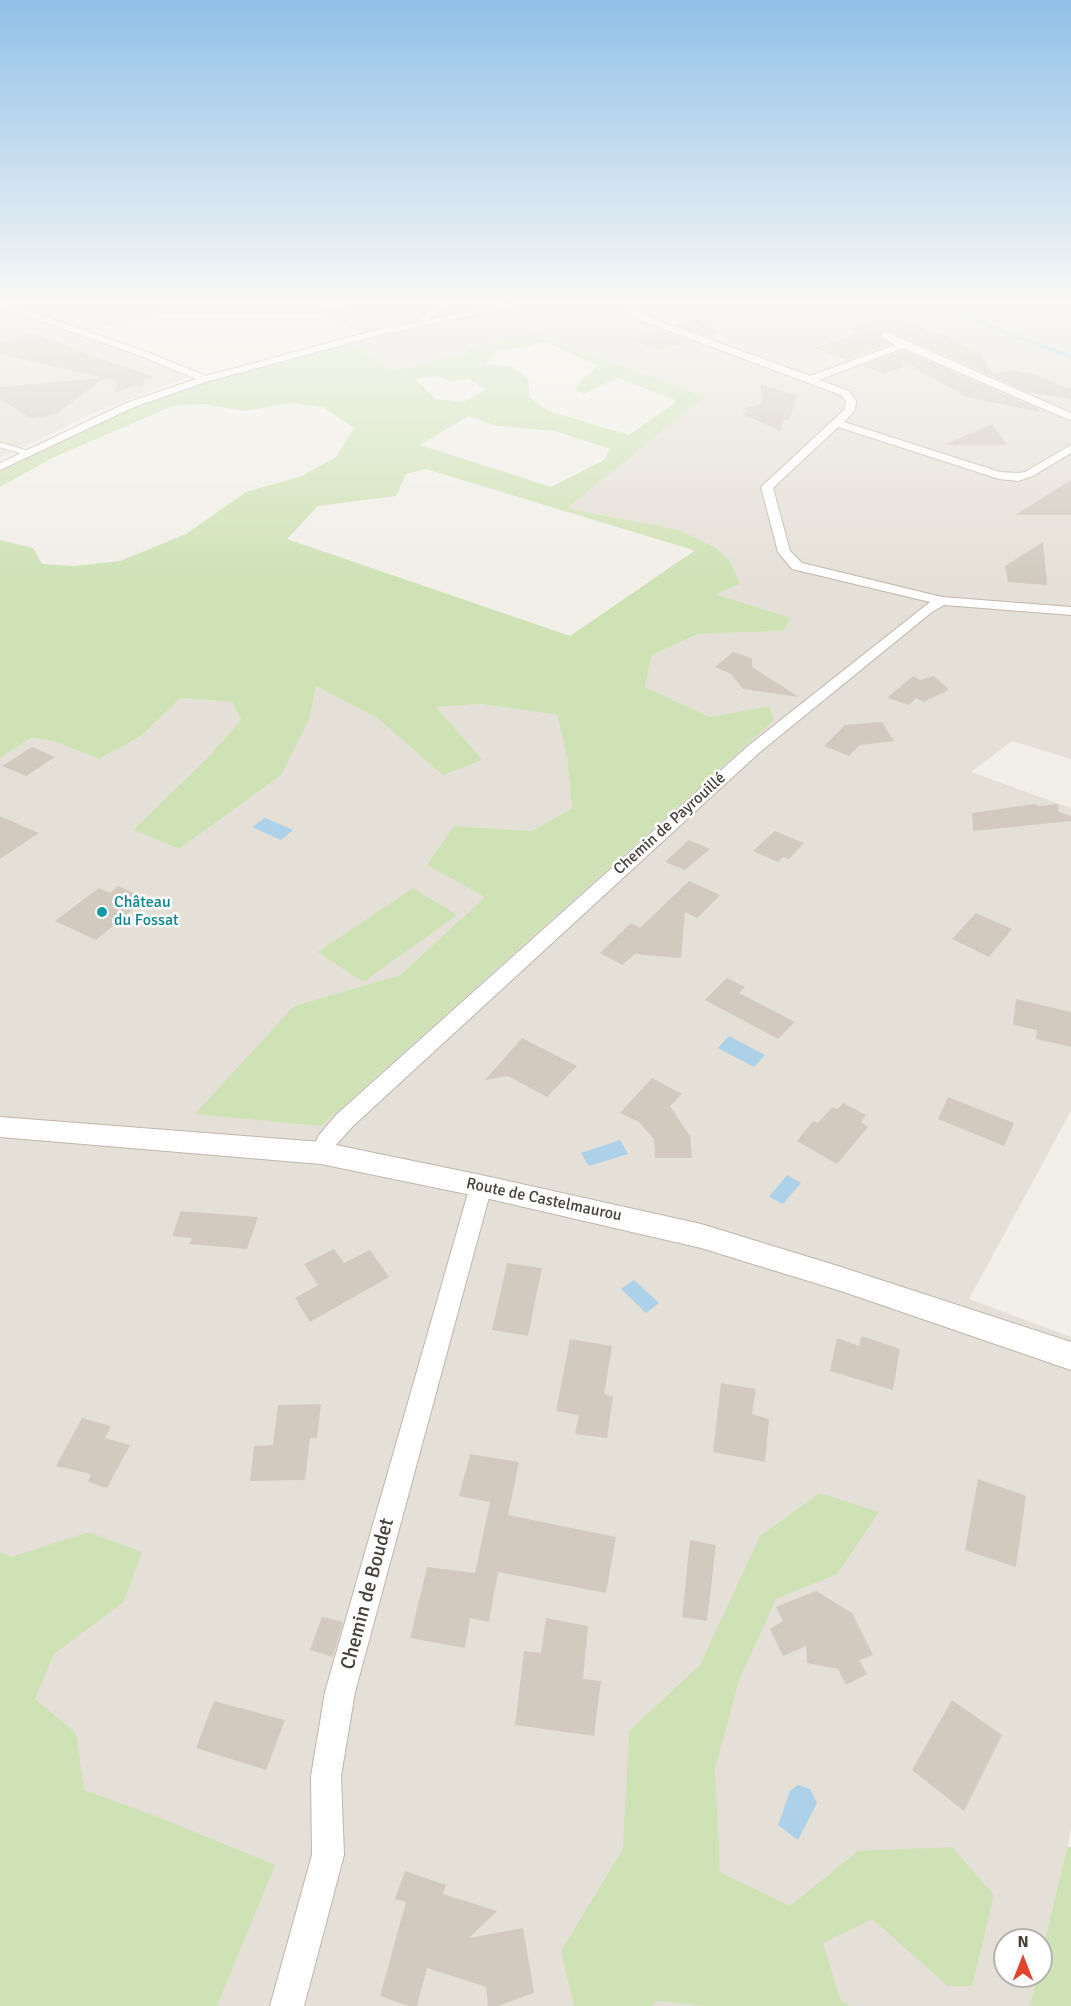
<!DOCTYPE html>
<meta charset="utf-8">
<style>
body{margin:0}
#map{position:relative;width:1071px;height:2006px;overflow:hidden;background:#f2efe8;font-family:Signika,sans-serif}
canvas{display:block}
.north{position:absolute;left:993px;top:1928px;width:60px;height:60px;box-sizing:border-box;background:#fff;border:2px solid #b5b2af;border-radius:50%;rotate:0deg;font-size:16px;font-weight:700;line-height:24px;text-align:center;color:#453f38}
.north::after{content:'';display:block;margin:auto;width:21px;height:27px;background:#e14530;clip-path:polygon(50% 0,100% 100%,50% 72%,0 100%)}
</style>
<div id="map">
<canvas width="1071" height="2006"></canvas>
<div class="north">N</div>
</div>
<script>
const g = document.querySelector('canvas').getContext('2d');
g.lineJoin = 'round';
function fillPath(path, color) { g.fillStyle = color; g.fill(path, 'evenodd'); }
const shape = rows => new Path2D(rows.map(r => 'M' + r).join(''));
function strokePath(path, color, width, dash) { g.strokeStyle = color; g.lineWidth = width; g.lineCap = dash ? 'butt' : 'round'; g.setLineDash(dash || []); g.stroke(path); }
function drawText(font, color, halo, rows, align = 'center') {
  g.font = font + ' Signika,sans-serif'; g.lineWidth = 5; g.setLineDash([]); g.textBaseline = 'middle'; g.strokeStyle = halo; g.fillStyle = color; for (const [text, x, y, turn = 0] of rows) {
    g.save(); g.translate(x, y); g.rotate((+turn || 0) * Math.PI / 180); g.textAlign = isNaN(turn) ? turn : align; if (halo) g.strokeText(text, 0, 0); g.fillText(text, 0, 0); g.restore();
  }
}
fillPath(shape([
 [0,299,216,299,82,333,189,377,94,413,0,458],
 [379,299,1071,299,1071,759,1012,741,971,772,1071,808,1071,1111,969,1299,1071,1337,1071,1830,1041,1957,1041,1940,1005,1940,1005,1976,1037,1976,1030,2006,851,2006,796,1968,792,2006,0,2006,0,758,31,738,53,741,99,759,141,736,181,698,232,702,241,720,208,757,133,830,179,849,310,717,316,685,377,718,443,774,483,760,436,707,481,704,557,715,567,757,572,808,532,831,454,826,485,897,400,975,294,1006,321,1126,769,706,710,717,645,687,652,655,698,634,782,631,791,618,714,594,730,561,626,519,566,508,703,397,534,333,473,346,466,353,391,371,350,341,365,336,317,311]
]), '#e5e0d7');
fillPath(shape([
 [534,333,704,397,567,508,679,530,716,548,730,561,740,584,715,594,791,618,783,631,698,634,652,655,645,687,710,717,769,706,774,720,321,1126,195,1114,294,1006,400,975,485,897,427,865,454,826,532,831,572,808,567,757,557,715,481,704,436,707,483,760,443,775,377,718,316,686,310,717,281,775,179,849,133,830,208,757,241,720,232,702,181,698,141,736,99,759,53,741,31,738,0,758,0,540,33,548,42,564,75,566,120,561,186,534,246,492,302,476,336,457,354,428,323,407,290,403,245,411,204,404,173,406,52,458,0,487,0,471,144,403,220,376,350,341,391,371,466,353,472,346],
 [546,342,598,366,583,378,575,390,584,394,618,378,677,401,629,435,549,411,530,398,528,378,511,366,485,364,500,351],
 [438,376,447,381,469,379,486,390,463,402,436,399,415,379],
 [468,416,497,426,555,431,610,449,604,460,551,487,420,445],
 [426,469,693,550,694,551,570,636,287,539,318,506,396,496,406,474],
 [413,888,457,915,363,982,318,952],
 [820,1493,879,1512,837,1574,776,1599,739,1680,715,1769,720,1872,790,1906,858,1851,952,1847,994,1895,972,1986,948,1986,872,1919,823,1943,840,1999,851,2006,707,2006,657,2001,650,2006,574,2006,561,1951,623,1849,629,1731,700,1665,760,1536],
 [89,1532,142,1552,124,1602,54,1654,35,1699,76,1733,84,1790,161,1818,275,1865,217,2006,0,2006,0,1552,11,1557],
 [1067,1847,1071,1847,1071,2006,1030,2006,1037,1976,1041,1976,1041,1957]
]), '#cfe2b6');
fillPath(shape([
 [265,818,293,830,281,840,252,827],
 [729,1036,765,1055,754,1067,718,1048],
 [620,1140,628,1154,589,1166,581,1153],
 [787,1175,801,1183,783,1204,769,1197],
 [634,1280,659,1303,646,1313,621,1289],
 [798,1785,810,1789,817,1803,798,1840,778,1825,790,1791]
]), '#acd1e8');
strokePath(shape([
 [939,299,984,324,1071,357]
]), '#acd1e8', 4);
fillPath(shape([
 [894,317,933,333,944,335,979,352,993,374,1013,370,1022,373,1028,372,1071,389,1071,399,1028,392,887,330,879,335,890,344,847,360,814,348,862,333,850,328],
 [697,319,717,332,706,336,676,325],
 [660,330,689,341,659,350,632,340],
 [31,333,84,351,82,352,154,377,144,381,143,387,134,385,115,393,116,381,104,378,55,415,30,418,0,399,0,387,102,378,0,354,0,343],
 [903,350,1038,409,1040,412,966,397,901,360,903,367,884,374,863,366],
 [761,384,797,396,789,420,783,420,781,431,742,414,749,411,743,409,762,403],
 [992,424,1007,445,943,445],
 [1071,480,1071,515,1015,515],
 [1043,542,1047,585,1008,582,1005,566],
 [733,652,752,658,752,667,799,697,743,689,731,674,715,667],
 [913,676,920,680,934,676,949,690,923,702,916,698,909,705,887,698],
 [882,722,894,741,860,745,849,756,824,746,845,725],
 [32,747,55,757,26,776,2,766],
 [1034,804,1040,806,1058,804,1059,812,1071,816,1071,821,973,831,972,813],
 [0,816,39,833,0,859],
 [775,831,804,843,789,859,783,857,778,862,753,851],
 [689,840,710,849,685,870,665,862],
 [689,881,720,895,697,918,685,912,681,958,635,954,622,965,600,953,631,923,640,928],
 [118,886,142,897,141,898,144,900,96,940,55,921,99,888,110,893],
 [976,913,1012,929,989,957,952,939],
 [727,978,745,987,739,993,795,1022,778,1039,705,1000],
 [1016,999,1071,1012,1071,1047,1036,1039,1037,1030,1013,1025],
 [522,1038,577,1066,547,1097,508,1076,485,1080],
 [652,1078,682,1094,670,1106,690,1136,692,1158,655,1158,654,1139,639,1122,620,1113],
 [948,1097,1014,1123,1004,1146,938,1119],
 [843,1103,866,1115,861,1122,868,1127,837,1164,797,1141,813,1121,818,1123,832,1107,838,1109],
 [181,1211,258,1217,247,1249,189,1244,192,1238,172,1236],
 [334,1249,344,1263,370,1250,389,1277,310,1322,295,1298,318,1285,304,1264],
 [507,1263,542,1268,528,1336,492,1330],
 [861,1336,900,1349,893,1390,830,1371,837,1338,859,1346],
 [570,1339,612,1346,604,1394,613,1397,607,1438,575,1434,579,1415,556,1411],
 [721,1383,756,1389,752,1414,769,1419,765,1462,713,1452],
 [321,1404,317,1438,310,1438,305,1480,250,1481,254,1446,273,1445,278,1405],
 [82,1418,111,1426,105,1438,130,1445,107,1488,88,1482,91,1474,56,1466],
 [470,1454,519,1462,508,1515,616,1537,606,1593,498,1572,489,1622,470,1618,465,1648,410,1638,427,1567,475,1573,490,1502,459,1496],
 [978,1479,1026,1496,1016,1567,965,1550],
 [690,1540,716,1545,707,1621,682,1617],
 [816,1591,852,1613,873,1655,859,1660,867,1674,846,1685,838,1669,807,1663,806,1646,783,1656,770,1629,783,1621,776,1607],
 [322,1617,343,1622,333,1657,310,1650],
 [546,1618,588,1626,583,1679,601,1681,594,1736,515,1725,524,1651,541,1653],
 [952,1700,1002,1735,964,1811,912,1770],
 [214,1701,285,1720,266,1770,196,1748],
 [405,1871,446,1885,443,1894,497,1911,469,1938,523,1928,534,1993,498,2006,488,2006,486,1987,427,1968,417,2006,409,2006,380,1996,406,1902,395,1899]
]), '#d2cabf');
const service = shape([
 [0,445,28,453]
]);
const minor = shape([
 [443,299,454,299,429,319,529,299,547,299,376,336,209,381,134,407,0,470,0,463,126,403,196,379,141,356,0,307,0,301,147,352,206,376,372,331,420,321,420,317,443,299],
 [610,299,621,299,631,303,643,315,810,376,895,345,883,337,881,335,886,332,1071,413,1071,420,1067,419,903,348,819,380,849,391,856,401,855,410,844,422,1000,472,1018,473,1025,472,1071,445,1071,453,1033,476,1018,481,999,479,838,427,773,488,790,551,802,563,942,597,1071,607,1071,615,944,605,932,612,760,752,353,1126,335,1146,329,1159,321,1162,313,1159,310,1153,319,1135,337,1114,748,746,930,602,792,569,778,552,761,487,845,409,846,401,841,395,637,319,625,307,610,299],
 [481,1177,489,1180,492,1186,355,1692,341,1776,344,1855,304,2006,270,2006,312,1855,311,1776,325,1692,470,1186,473,1180,481,1177]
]);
const tertiary = shape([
 [0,1117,321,1142,481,1175,701,1224,841,1267,1071,1342,1071,1370,841,1291,701,1248,481,1197,321,1164,0,1137,0,1117]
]);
strokePath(service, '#bdb6ac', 6);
strokePath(minor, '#bdb6ac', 2);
strokePath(tertiary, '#bdb6ac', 2);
strokePath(service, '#fff', 4.5);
fillPath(minor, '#fff');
fillPath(tertiary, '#fff');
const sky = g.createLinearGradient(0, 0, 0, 580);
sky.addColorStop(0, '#90c0e8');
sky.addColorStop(0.52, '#f9f8f5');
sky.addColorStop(1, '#f9f8f500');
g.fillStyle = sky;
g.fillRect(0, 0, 1071, 580);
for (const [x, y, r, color] of [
 [102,912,6,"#0f9aa8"]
]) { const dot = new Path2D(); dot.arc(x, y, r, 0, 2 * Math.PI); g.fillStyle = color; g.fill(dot); strokePath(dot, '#fff', 2); }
drawText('16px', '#453f38', '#fff', [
 ["Chemin de Payrouillé",670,824,-42],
 ["Route de Castelmaurou",544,1200,12]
]);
drawText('16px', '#0d838f', '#fff', [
 ["Château",114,903],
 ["du Fossat",114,921]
], 'left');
drawText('20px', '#453f38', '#fff', [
 ["Chemin de Boudet",368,1594,-75]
]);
</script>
